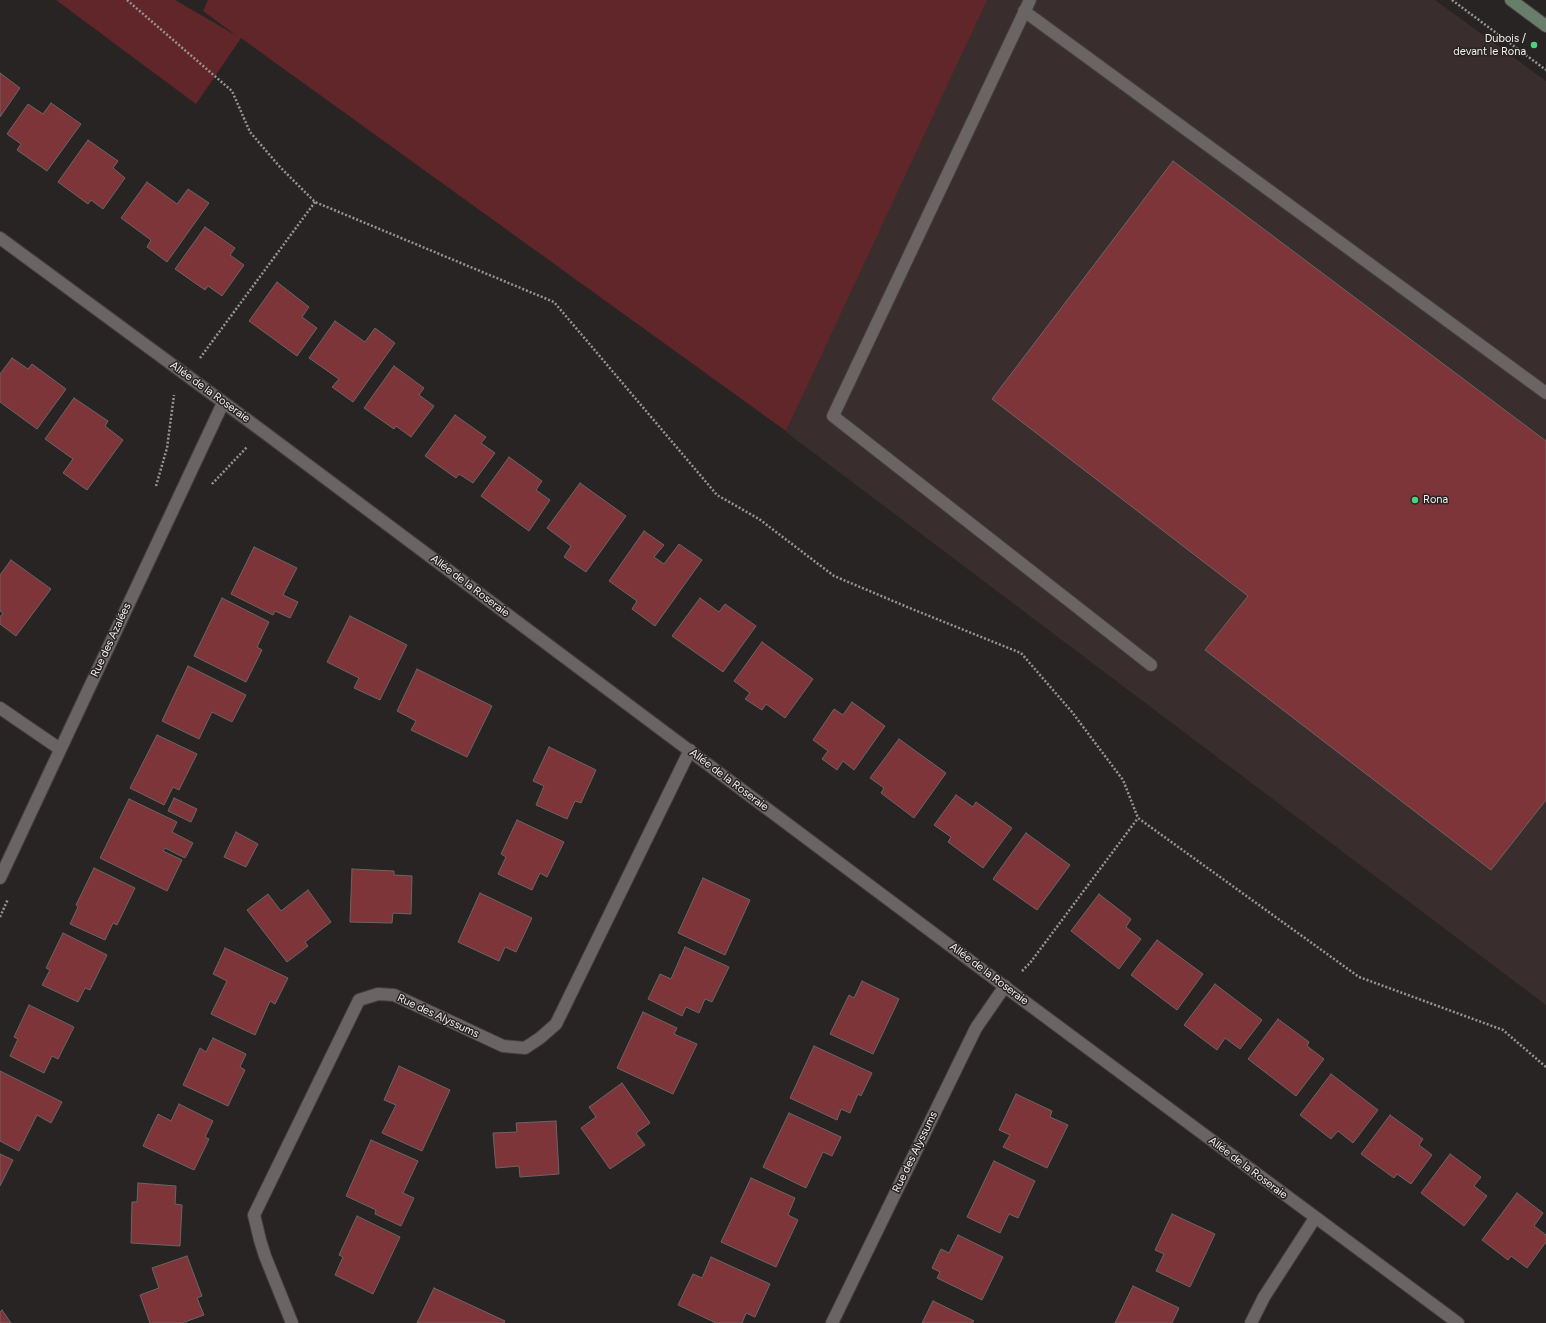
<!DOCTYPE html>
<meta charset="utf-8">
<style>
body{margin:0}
canvas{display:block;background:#292424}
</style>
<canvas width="1546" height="1323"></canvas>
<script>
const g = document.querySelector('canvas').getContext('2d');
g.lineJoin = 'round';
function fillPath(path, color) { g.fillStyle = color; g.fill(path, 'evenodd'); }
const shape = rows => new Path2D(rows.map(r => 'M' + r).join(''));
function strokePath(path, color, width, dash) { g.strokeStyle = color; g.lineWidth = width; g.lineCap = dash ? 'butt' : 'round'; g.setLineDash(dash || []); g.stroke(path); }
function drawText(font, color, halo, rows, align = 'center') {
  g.font = font + ' Figtree,sans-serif'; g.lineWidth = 3; g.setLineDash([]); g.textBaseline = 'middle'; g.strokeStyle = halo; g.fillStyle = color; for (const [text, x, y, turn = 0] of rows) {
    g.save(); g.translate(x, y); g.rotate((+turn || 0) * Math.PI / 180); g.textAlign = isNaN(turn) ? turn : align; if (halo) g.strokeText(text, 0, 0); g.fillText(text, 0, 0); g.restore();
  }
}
fillPath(shape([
 [972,0,1435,0,1546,81,1546,1005,786,432]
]), '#392d2d');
fillPath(shape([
 [56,0,175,0,237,36,203,11,208,0,987,0,786,431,241,38,196,104]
]), '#612629');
const building = shape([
 [0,73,20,88,0,117,0,73],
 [51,103,81,124,47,171,17,150,21,144,7,134,28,104,43,114,51,103],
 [88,140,118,161,113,168,125,178,103,209,91,200,88,204,58,182,88,140],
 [1173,161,1546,441,1546,800,1491,870,1205,650,1248,596,992,399,1173,161],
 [147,182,177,204,188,189,209,203,167,262,147,247,151,240,121,218,147,182],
 [205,227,235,248,230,255,244,265,222,296,208,286,205,290,175,269,205,227],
 [277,282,309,307,302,317,317,328,297,356,249,321,277,282],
 [335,321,365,342,375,328,395,343,353,402,332,387,339,379,309,358,335,321],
 [12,358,28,369,32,364,66,389,37,429,0,402,0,374,12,358],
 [394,366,424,388,419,395,434,406,411,437,396,426,394,429,364,408,394,366],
 [74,398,108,421,105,426,123,440,87,490,63,473,73,459,45,439,74,398],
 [455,415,486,437,481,443,495,453,473,483,459,474,456,478,425,456,455,415],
 [509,457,542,481,536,490,550,500,529,531,481,496,509,457],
 [580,483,626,516,586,572,564,557,571,546,547,528,580,483],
 [644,531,664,545,654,557,664,564,679,544,702,560,655,626,632,609,637,601,609,581,644,531],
 [254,547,297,568,283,595,298,602,290,618,275,611,273,615,231,594,254,547],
 [11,560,51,589,16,636,0,624,0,617,3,613,0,611,0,575,11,560],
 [222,598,269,622,257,647,262,650,246,682,194,656,222,598],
 [700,598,719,612,725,604,756,626,723,672,672,636,700,598],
 [350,616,407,645,380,700,354,688,359,678,327,662,350,616],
 [762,642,813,679,785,718,766,704,762,710,745,699,750,693,734,681,762,642],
 [188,666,246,695,232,722,212,712,199,739,162,721,188,666],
 [417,669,492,706,467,757,411,730,416,721,397,711,417,669],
 [852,702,885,726,854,770,843,761,837,770,822,759,828,751,813,740,834,709,843,715,852,702],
 [157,735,197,754,179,790,173,787,164,805,130,788,157,735],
 [899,739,946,773,914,818,881,793,884,788,870,778,899,739],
 [549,747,596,770,581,803,575,801,567,819,536,805,544,786,533,781,549,747],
 [956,795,973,807,976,802,1012,828,983,868,948,842,951,837,934,825,956,795],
 [174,798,197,809,191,822,168,811,174,798],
 [129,799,177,822,172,832,193,843,185,858,165,848,163,851,182,860,167,891,100,858,129,799],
 [517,820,564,842,547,877,540,873,532,890,498,874,506,857,501,854,517,820],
 [236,832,258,844,246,867,224,857,236,832],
 [1026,833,1070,865,1037,910,993,879,1026,833],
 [94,868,135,888,117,925,113,923,105,940,70,924,78,907,76,905,94,868],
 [352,869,394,871,394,875,412,876,411,914,393,913,392,923,350,922,352,869],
 [703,878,750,900,725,955,678,933,703,878],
 [308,890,331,922,305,942,308,946,287,962,247,910,268,894,281,911,308,890],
 [480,893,532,918,516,952,505,947,499,961,458,942,480,893],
 [1099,894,1131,919,1126,927,1141,939,1119,969,1071,931,1099,894],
 [63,933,107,955,90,990,85,988,78,1002,42,985,50,970,46,968,63,933],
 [1157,940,1203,974,1177,1010,1131,975,1157,940],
 [685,947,729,967,712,1002,705,999,699,1013,686,1007,682,1016,648,999,660,974,671,979,685,947],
 [225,948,288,978,275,1004,270,1001,255,1035,211,1014,227,981,213,974,225,948],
 [862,981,899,999,873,1054,830,1034,849,995,854,998,862,981],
 [1215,984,1262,1020,1240,1049,1225,1038,1217,1050,1184,1025,1215,984],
 [29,1005,74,1027,58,1059,52,1056,44,1073,10,1056,18,1039,14,1037,29,1005],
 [643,1012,677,1028,674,1034,697,1044,673,1094,617,1068,643,1012],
 [1278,1019,1309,1042,1307,1046,1324,1059,1296,1096,1248,1059,1278,1019],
 [213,1038,246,1054,240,1067,245,1070,228,1106,183,1085,200,1048,206,1052,213,1038],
 [814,1046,872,1073,861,1096,858,1094,850,1113,841,1109,837,1120,790,1098,814,1046],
 [399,1066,450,1090,422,1151,382,1133,396,1105,384,1100,399,1066],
 [0,1071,62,1102,51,1123,37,1115,19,1151,0,1141,0,1071],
 [1331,1074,1378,1110,1353,1143,1338,1131,1331,1139,1300,1115,1331,1074],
 [622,1083,650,1123,636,1133,645,1145,610,1169,581,1128,596,1117,589,1107,622,1083],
 [1016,1094,1052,1111,1050,1117,1068,1125,1047,1168,1003,1147,1010,1135,999,1130,1016,1094],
 [179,1104,213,1121,205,1137,209,1139,194,1170,143,1146,158,1114,171,1121,179,1104],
 [789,1113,841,1137,832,1156,823,1152,806,1188,763,1167,789,1113],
 [1390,1115,1423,1139,1419,1145,1432,1155,1411,1184,1397,1174,1394,1178,1361,1154,1390,1115],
 [556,1121,559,1174,520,1177,519,1166,496,1168,493,1133,517,1132,516,1123,556,1121],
 [371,1140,418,1161,403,1193,414,1198,401,1226,375,1214,376,1210,346,1196,371,1140],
 [0,1154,13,1160,0,1186,0,1154],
 [1450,1154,1481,1177,1474,1186,1487,1196,1464,1226,1421,1193,1450,1154],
 [994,1161,1035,1181,1018,1218,1009,1214,1000,1233,967,1217,994,1161],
 [751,1178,795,1198,788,1215,798,1220,776,1267,721,1242,751,1178],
 [138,1183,176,1186,175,1204,182,1205,180,1246,131,1243,132,1202,137,1202,138,1183],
 [1517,1193,1543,1213,1534,1226,1546,1235,1546,1242,1527,1268,1511,1256,1508,1260,1482,1240,1517,1193],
 [1172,1214,1215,1234,1190,1287,1156,1271,1164,1254,1155,1250,1172,1214],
 [357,1216,400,1237,373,1294,335,1275,343,1257,339,1255,357,1216],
 [958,1235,1003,1257,982,1300,937,1278,940,1272,932,1268,941,1249,949,1253,958,1235],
 [187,1256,202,1296,197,1298,204,1315,182,1323,150,1323,140,1295,159,1288,152,1268,187,1256],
 [711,1257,770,1284,755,1317,746,1313,742,1323,716,1323,678,1305,693,1274,702,1278,711,1257],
 [1133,1286,1179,1308,1172,1323,1115,1323,1133,1286],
 [434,1288,505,1321,504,1323,417,1323,434,1288],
 [933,1301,974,1321,972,1323,922,1323,933,1301],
 [2,1310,11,1323,0,1323,0,1312,2,1310]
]);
fillPath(building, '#7e353a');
strokePath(building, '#6a6464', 1);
const lane = shape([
 [1030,0,833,416,1151,665],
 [1024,11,1546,393]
]);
const street = shape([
 [0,238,261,430,1016,995,1458,1323],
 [0,708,60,749],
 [0,878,223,403],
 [292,1323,265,1256,260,1240,254,1215,359,1000,378,994,394,995,503,1046,525,1048,540,1038,556,1024,690,750],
 [832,1323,976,1028,1005,986],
 [1251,1323,1264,1297,1315,1218]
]);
const secondary = shape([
 [1511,0,1546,26]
]);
strokePath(lane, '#433f3f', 14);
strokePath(street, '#433f3f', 14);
strokePath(secondary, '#433f3f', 14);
strokePath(shape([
 [127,0,232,91,250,132,280,167,315,202,554,302,717,495,759,519,834,576,912,609,1021,653,1072,712,1123,780,1138,818,1359,977,1503,1030,1546,1067],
 [1452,0,1546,70],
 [200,358,315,202],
 [212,484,247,447],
 [156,486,167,448,174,395],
 [0,917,8,899],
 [1022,971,1030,963,1138,818]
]), '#989494', 2.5, [2, 2]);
strokePath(lane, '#6a6464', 12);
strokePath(street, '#6a6464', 12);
strokePath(secondary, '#687e6b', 12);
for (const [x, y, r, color] of [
 [1534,45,4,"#4ad677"],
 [1415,500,4,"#4ad677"]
]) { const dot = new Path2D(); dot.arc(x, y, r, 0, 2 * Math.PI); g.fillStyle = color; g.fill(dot); strokePath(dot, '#292424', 1.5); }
drawText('11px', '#f3f0f0', '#292424', [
 ["Dubois /",1526,39],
 ["devant le Rona",1526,52],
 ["Rona",1423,500,"left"]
], 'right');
drawText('11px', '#f3f0f0', '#292424', [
 ["Allée de la Roseraie",210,392,36],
 ["Allée de la Roseraie",470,586,37],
 ["Rue des Azalées",111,640,-65],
 ["Allée de la Roseraie",729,780,37],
 ["Allée de la Roseraie",989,974,37],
 ["Rue des Alyssums",438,1016,25],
 ["Rue des Alyssums",915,1152,-64],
 ["Allée de la Roseraie",1248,1168,37]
]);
</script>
